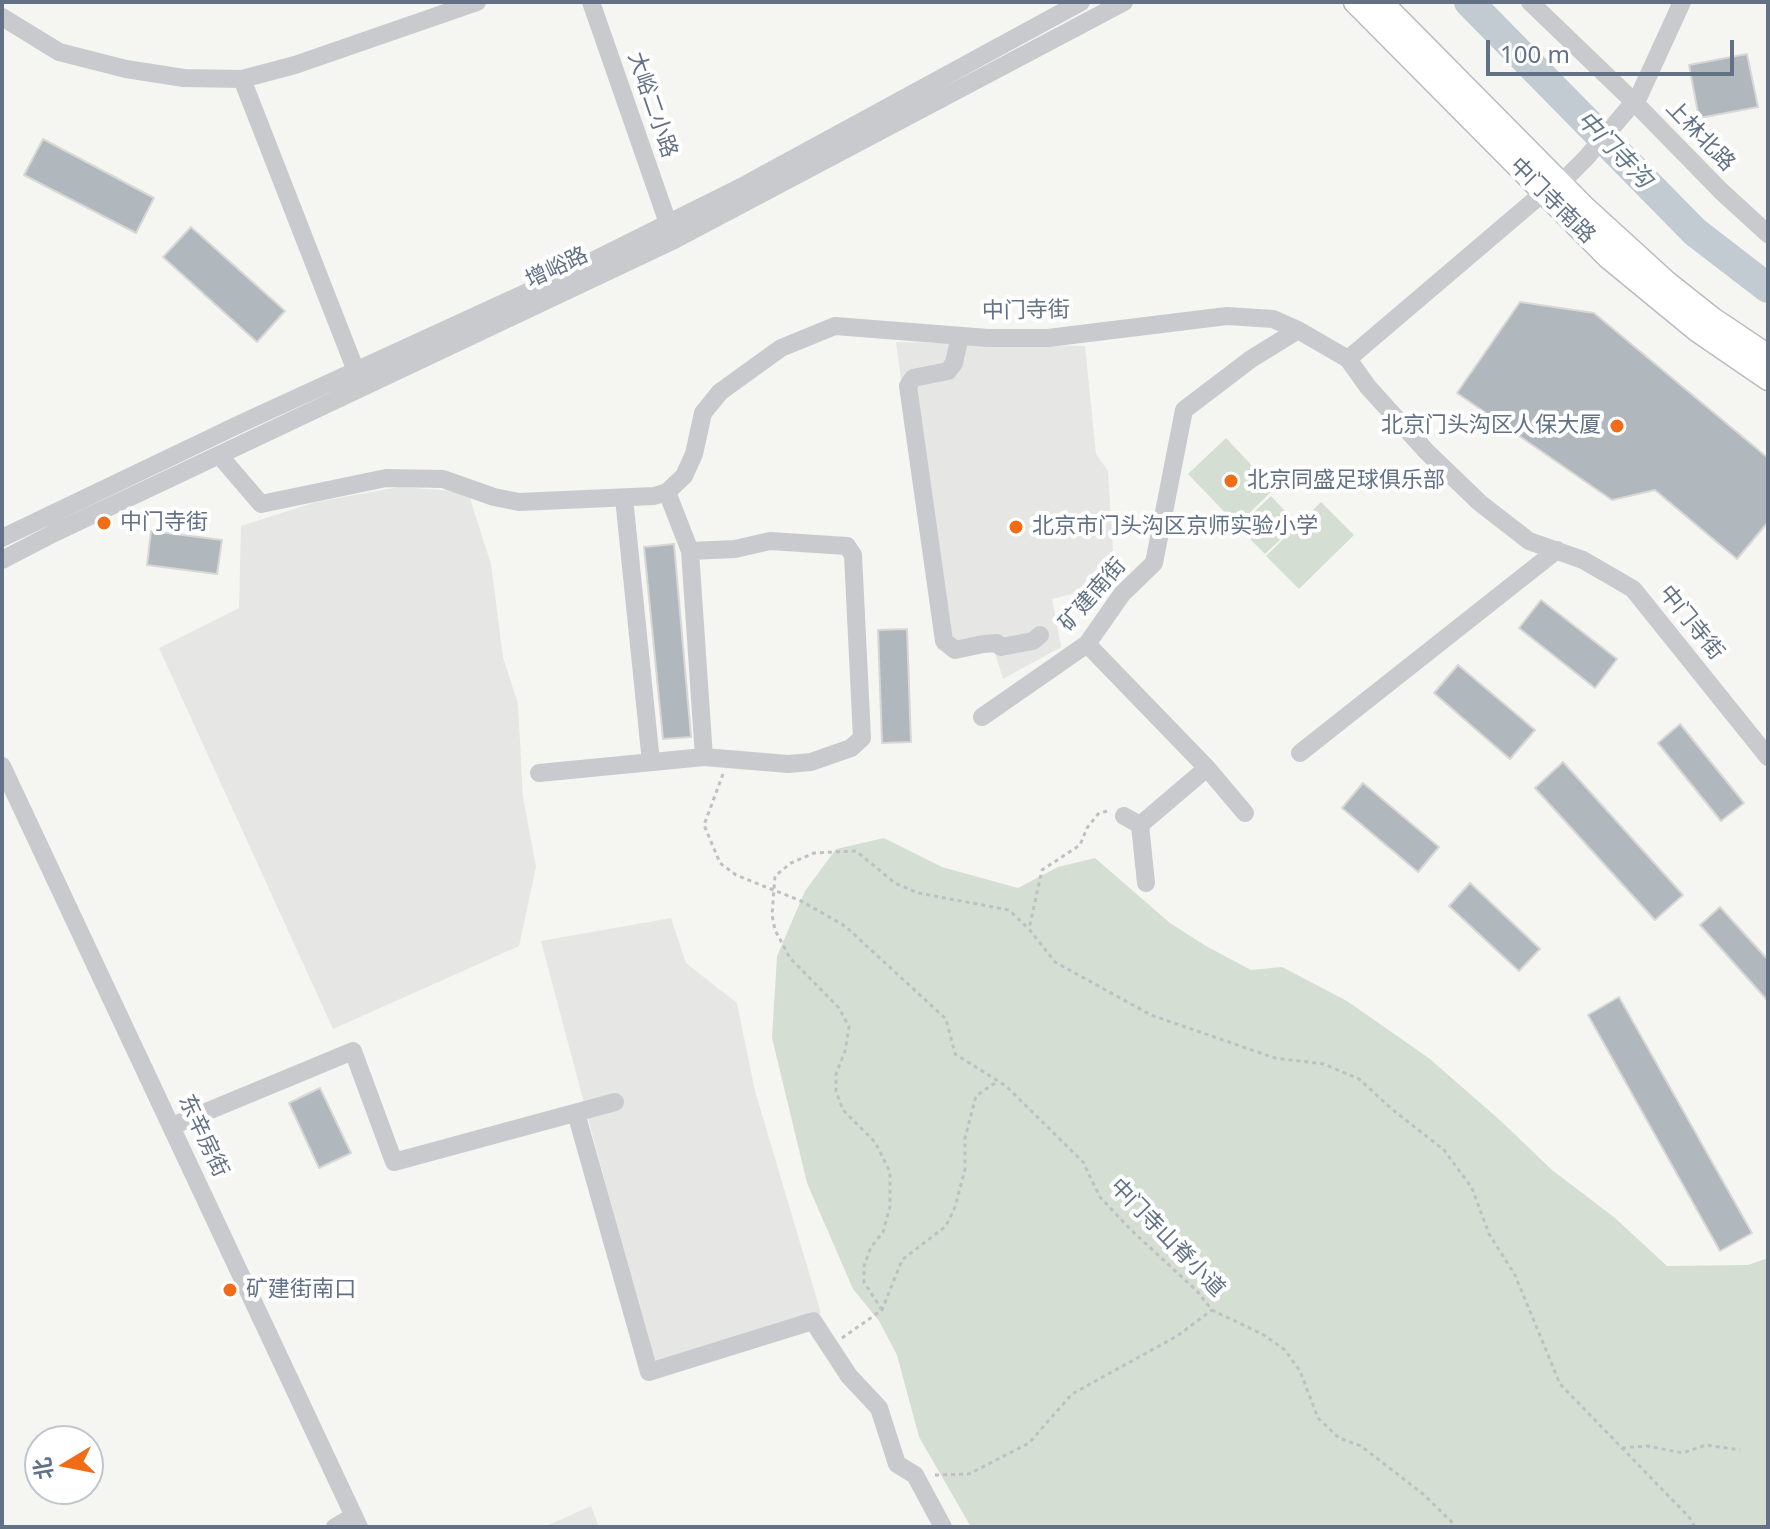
<!DOCTYPE html>
<meta charset="utf-8">
<style>
body{margin:0}
#map{position:relative;width:1770px;height:1529px;overflow:hidden;background:#f5f6f2;font-family:"Noto Sans","Noto Sans SC",sans-serif}
canvas{display:block}
.frame{position:absolute;inset:0;border:4px solid #627186;pointer-events:none}
.north{position:absolute;left:24px;top:1425px;width:80px;height:80px;box-sizing:border-box;background:#fff;border:2px solid #c0c6cf;border-radius:50%;rotate:260deg;font-size:22px;font-weight:700;line-height:32px;text-align:center;color:#627186}
.north::after{content:'';display:block;margin:auto;width:28px;height:36px;background:#f26b16;clip-path:polygon(50% 0,100% 100%,50% 72%,0 100%)}
.scale{position:absolute;left:1486px;top:40px;width:248px;height:36px;box-sizing:border-box;border:4px solid #627186;border-top:0;padding-left:10px;font-size:24px;line-height:28px;white-space:nowrap;color:#627186;-webkit-text-stroke:6px #fff;paint-order:stroke}
</style>
<div id="map">
<canvas width="1770" height="1529"></canvas>
<div class="frame"></div>
<div class="north">北</div>
<div class="scale">100 m</div>
</div>
<script>
const g = document.querySelector('canvas').getContext('2d');
g.lineJoin = 'round';
function fillPath(path, color) { g.fillStyle = color; g.fill(path, 'evenodd'); }
const shape = rows => new Path2D(rows.map(r => 'M' + r).join(''));
function strokePath(path, color, width, dash) { g.strokeStyle = color; g.lineWidth = width; g.lineCap = dash ? 'butt' : 'round'; g.setLineDash(dash || []); g.stroke(path); }
function drawText(font, color, halo, rows, align = 'center') {
  g.font = font + ' "Noto Sans","Noto Sans SC",sans-serif'; g.lineWidth = 8; g.setLineDash([]); g.textBaseline = 'middle'; g.strokeStyle = halo; g.fillStyle = color; for (const [text, x, y, turn = 0] of rows) {
    g.save(); g.translate(x, y); g.rotate((+turn || 0) * Math.PI / 180); g.textAlign = isNaN(turn) ? turn : align; if (halo) g.strokeText(text, 0, 0); g.fillText(text, 0, 0); g.restore();
  }
}
fillPath(shape([
 [896,342,1085,346,1096,454,1108,471,1115,583,1052,599,1061,647,1003,679,990,637,938,650],
 [399,487,468,492,491,564,503,657,518,704,523,797,536,867,519,946,333,1029,159,648,239,608,241,526,316,502],
 [671,918,686,963,737,1003,755,1091,821,1313,654,1367,541,941],
 [591,1506,599,1527,544,1527]
]), '#e6e7e5');
fillPath(shape([
 [1226,438,1274,489,1237,525,1188,474],
 [1271,496,1297,524,1265,554,1238,527],
 [1321,502,1354,535,1299,589,1266,556],
 [884,838,942,867,1018,888,1058,867,1095,858,1170,923,1206,946,1251,970,1282,967,1347,1001,1430,1059,1502,1122,1552,1170,1615,1218,1667,1266,1748,1265,1768,1258,1768,1527,971,1527,919,1437,897,1355,879,1321,853,1289,807,1183,772,1038,777,956,805,891,836,849]
]), '#d5ded3');
strokePath(shape([
 [1469,2,1695,232,1768,288]
]), '#c3cbd2', 30);
const building = shape([
 [1747,54,1758,107,1699,118,1689,65,1747,54],
 [43,139,154,198,136,233,24,175,43,139],
 [191,227,285,311,257,342,163,257,191,227],
 [1520,302,1594,313,1768,458,1768,522,1737,559,1655,490,1612,500,1457,393,1520,302],
 [151,531,222,540,217,574,147,565,151,531],
 [674,544,691,737,663,739,644,547,674,544],
 [1541,600,1617,659,1595,688,1519,628,1541,600],
 [907,629,911,742,882,743,878,630,907,629],
 [1458,665,1535,730,1510,759,1434,693,1458,665],
 [1680,724,1744,803,1721,821,1658,743,1680,724],
 [1563,762,1683,895,1655,920,1535,788,1563,762],
 [1363,783,1439,847,1418,872,1342,808,1363,783],
 [1470,883,1540,949,1519,971,1449,906,1470,883],
 [1720,907,1768,960,1768,1001,1700,925,1720,907],
 [1619,997,1752,1233,1720,1251,1588,1015,1619,997],
 [320,1088,351,1153,319,1168,289,1103,320,1088]
]);
fillPath(building, '#b0b7bd');
strokePath(building, '#d7d7d5', 2);
const major = shape([
 [1355,2,1608,257,1698,331,1768,379],
 [1381,2,1585,208,1665,281,1713,319,1768,356]
]);
strokePath(major, '#b8bbc0', 25);
strokePath(shape([
 [723,774,704,825,720,863,736,875,801,901,845,926,946,1019,955,1054,1006,1086,1083,1162,1100,1197,1130,1229,1197,1291,1212,1310,1264,1335,1285,1350,1300,1371,1318,1418,1339,1438,1361,1446,1423,1494,1457,1527],
 [1107,811,1098,814,1087,828,1080,845,1042,870,1029,929,1055,962,1151,1015,1275,1058,1324,1064,1359,1079,1393,1110,1444,1150,1472,1188,1489,1234,1515,1275,1560,1384,1689,1517,1695,1527],
 [882,1310,864,1282,864,1266,871,1247,883,1232,890,1206,890,1172,875,1142,843,1110,836,1091,836,1074,845,1051,849,1027,839,1008,790,958,775,930,772,915,775,876,791,863,814,853,856,851,895,883,918,893,1009,910,1029,929],
 [842,1338,882,1310,902,1260,946,1226,955,1207,965,1169,965,1138,976,1096,998,1081],
 [1622,1448,1647,1446,1683,1453,1706,1445,1740,1450],
 [935,1475,969,1474,1029,1443,1072,1394,1177,1336,1212,1310]
]), '#bec0c3', 3, [4, 4]);
strokePath(shape([
 [591,2,668,223],
 [1530,2,1634,102,1721,191,1768,234],
 [2,17,59,52,126,69,184,78,242,79,295,65,477,2],
 [242,79,356,371],
 [960,336,954,363,948,371,913,378,908,386,944,641,955,650,983,644,997,643,1001,647,1033,641,1040,635],
 [1348,359,1543,193,1562,182,1586,158,1639,96,1682,2],
 [219,455,261,504,386,478,443,479,494,497,519,502,654,496,667,492,684,476,694,454,703,413,720,392,781,348,835,326,988,338,1048,338,1227,316,1273,319,1298,330,1348,359,1368,387,1427,452,1480,503,1529,541,1583,560,1633,589,1768,757],
 [667,492,690,551,704,757,788,764,811,762,851,748,862,738,853,555,847,546,770,541,735,549,690,551],
 [624,498,651,762],
 [2,538,244,422,556,279,745,185,1081,2],
 [2,560,54,533,674,240,1124,2],
 [1087,644,1207,768,1245,813],
 [982,717,1087,644,1122,594,1154,563,1184,410,1251,359,1298,330],
 [1300,753,1557,550],
 [2,766,359,1527],
 [539,773,704,757],
 [1124,816,1140,825,1207,768],
 [1140,825,1146,883],
 [576,1113,649,1372,813,1321,849,1376,879,1408,897,1464,915,1475,943,1527],
 [172,1126,353,1051,394,1162,615,1102],
 [335,1527,354,1516]
]), '#c8cace', 18);
strokePath(major, '#fff', 22);
for (const [x, y, r, color] of [
 [1617,426,8,"#f26b16"],
 [1231,481,8,"#f26b16"],
 [104,523,8,"#f26b16"],
 [1016,527,8,"#f26b16"],
 [230,1290,8,"#f26b16"]
]) { const dot = new Path2D(); dot.arc(x, y, r, 0, 2 * Math.PI); g.fillStyle = color; g.fill(dot); strokePath(dot, '#fff', 3); }
drawText('22px', '#627186', '#fff', [
 ["大峪二小路",652,105,71],
 ["上林北路",1700,136,46],
 ["中门寺南路",1552,201,45],
 ["增峪路",557,268,-25],
 ["中门寺街",1026,311,-1],
 ["矿建南街",1093,595,-49],
 ["中门寺街",1691,623,51],
 ["东辛房街",203,1136,65],
 ["中门寺山脊小道",1167,1238,46]
]);
drawText('22px', '#627186', '#fff', [
 ["北京门头沟区人保大厦",1601,426,"right"],
 ["北京同盛足球俱乐部",1247,481],
 ["中门寺街",120,523],
 ["北京市门头沟区京师实验小学",1032,527],
 ["矿建街南口",246,1290]
], 'left');
drawText('italic 24px', '#63798a', '#fff', [
 ["中门寺沟",1614,150,46]
]);
</script>
